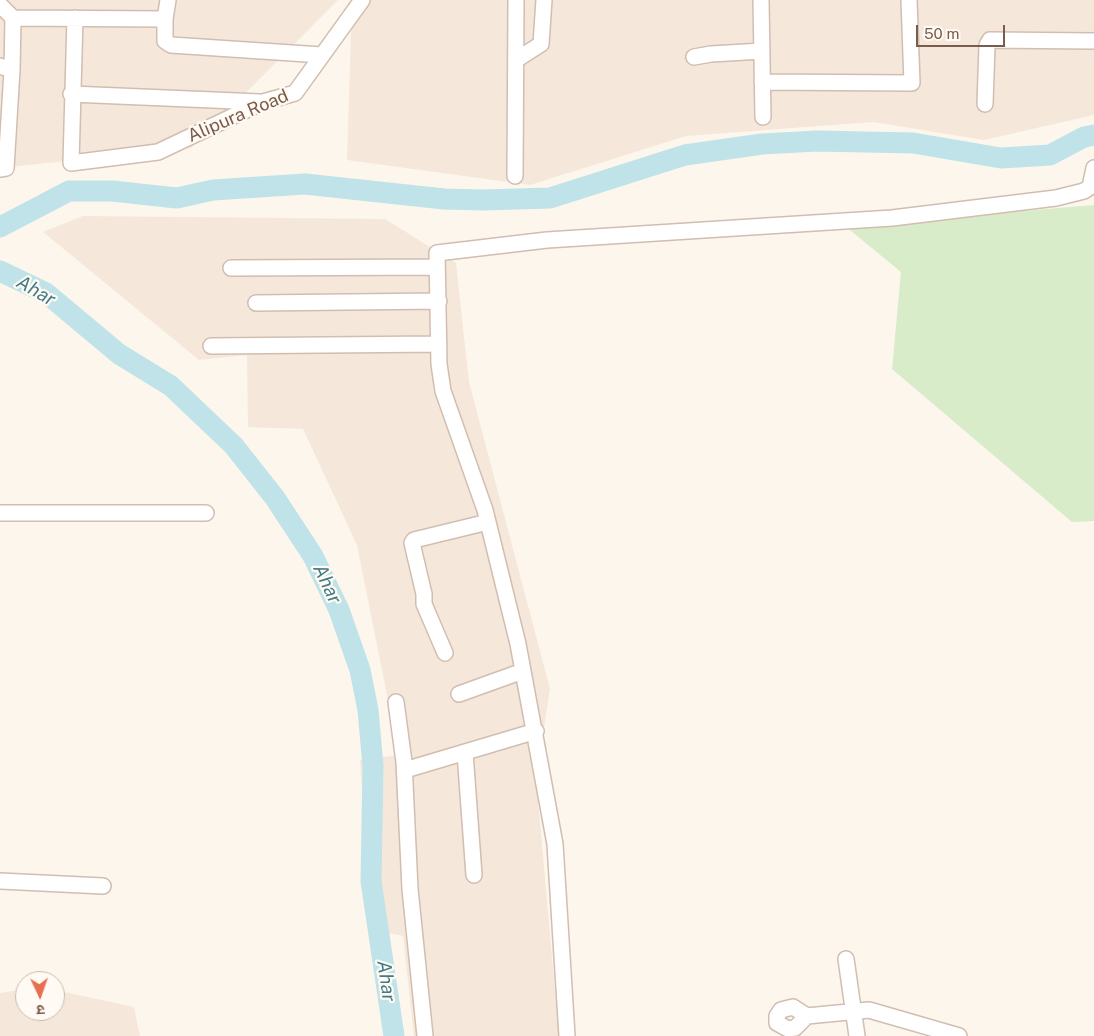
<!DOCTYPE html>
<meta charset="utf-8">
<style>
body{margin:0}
#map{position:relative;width:1094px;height:1036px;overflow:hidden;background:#fdf6ec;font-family:"Public Sans","Noto Sans Devanagari",sans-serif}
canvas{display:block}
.north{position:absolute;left:15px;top:971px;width:50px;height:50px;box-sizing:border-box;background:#fffaf3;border:1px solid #cabbb1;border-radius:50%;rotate:177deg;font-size:14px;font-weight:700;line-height:20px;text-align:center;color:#7a5c4d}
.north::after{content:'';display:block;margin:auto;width:18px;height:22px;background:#e76f51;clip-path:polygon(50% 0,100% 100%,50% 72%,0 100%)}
.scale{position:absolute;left:916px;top:25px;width:89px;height:22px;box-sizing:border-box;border:2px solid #7a5c4d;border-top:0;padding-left:6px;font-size:15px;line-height:18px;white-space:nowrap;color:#7a5c4d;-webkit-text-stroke:4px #fffaf3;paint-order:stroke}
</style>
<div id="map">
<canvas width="1094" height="1036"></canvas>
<div class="north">उ</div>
<div class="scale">50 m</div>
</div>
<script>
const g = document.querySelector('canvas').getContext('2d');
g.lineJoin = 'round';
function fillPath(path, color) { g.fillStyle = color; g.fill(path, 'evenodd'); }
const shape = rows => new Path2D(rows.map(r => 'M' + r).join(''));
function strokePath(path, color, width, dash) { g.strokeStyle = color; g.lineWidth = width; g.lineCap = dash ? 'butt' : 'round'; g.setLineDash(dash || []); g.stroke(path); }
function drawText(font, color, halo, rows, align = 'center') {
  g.font = font + ' "Public Sans",sans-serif'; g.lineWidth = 4.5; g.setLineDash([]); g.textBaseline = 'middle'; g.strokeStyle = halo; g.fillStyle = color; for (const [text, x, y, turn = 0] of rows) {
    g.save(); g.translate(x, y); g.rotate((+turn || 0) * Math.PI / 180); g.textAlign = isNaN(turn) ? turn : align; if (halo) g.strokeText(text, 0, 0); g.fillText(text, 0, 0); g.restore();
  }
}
fillPath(shape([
 [0,0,338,0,191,148,0,168],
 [352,0,1094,0,1094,115,984,140,873,122,686,136,530,185,347,160],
 [83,216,385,219,456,263,469,382,550,689,536,777,559,1036,414,1036,403,936,372,929,360,760,399,755,357,545,303,429,248,427,247,355,199,360,43,232],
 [25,989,25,1011,55,1011,55,990,134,1007,140,1036,0,1036,0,993]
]), '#f5e8da');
fillPath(shape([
 [1094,205,1094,521,1072,522,892,369,901,272,845,226]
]), '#d8ecc9');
strokePath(shape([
 [0,227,69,191,112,191,177,198,213,190,305,184,444,199,483,200,550,198,685,155,762,144,817,141,913,143,1001,158,1050,155,1084,137,1094,135],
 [0,271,46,293,119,354,171,386,234,446,275,498,313,556,339,610,360,670,368,710,373,766,371,881,394,1036]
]), '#bfe3e8', 21);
const minor = shape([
 [761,0,763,117],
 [0,5,13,18,165,19,168,0],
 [75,18,71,163,158,152,263,102,295,93,362,0],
 [165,19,165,41,171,45,322,55],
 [694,57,711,54,762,51],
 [516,60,541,44,544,0],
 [0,66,12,70,13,18],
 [762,82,912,83,909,0],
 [71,94,260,102],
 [985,104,987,45,990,40,1094,41],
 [0,169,6,168,12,70],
 [515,176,516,0],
 [231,268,437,267],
 [256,303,439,301],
 [211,346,439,344],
 [0,513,206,513],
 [445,653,424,604,424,594,412,543,414,540,488,522],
 [459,694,523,671],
 [396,702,404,762,410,889,425,1036],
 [465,753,474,875],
 [405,770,536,731],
 [0,881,103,886],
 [846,959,857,1036],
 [807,1016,793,1007,781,1010,777,1016,777,1023,788,1029,795,1028,807,1016,869,1010,959,1036],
 [567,1036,555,844,518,644,485,510,443,391,439,364,437,253,547,240,892,218,1056,198,1084,191,1090,187,1094,168]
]);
strokePath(minor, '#d1beb0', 18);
strokePath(minor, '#fff', 15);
drawText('18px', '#7a5c4d', '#fffaf3', [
 ["Alipura Road",238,116,-23]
]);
drawText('italic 19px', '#437c86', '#fffaf3', [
 ["Ahar",36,291,30],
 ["Ahar",327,584,65],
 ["Ahar",386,981,82]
]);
</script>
